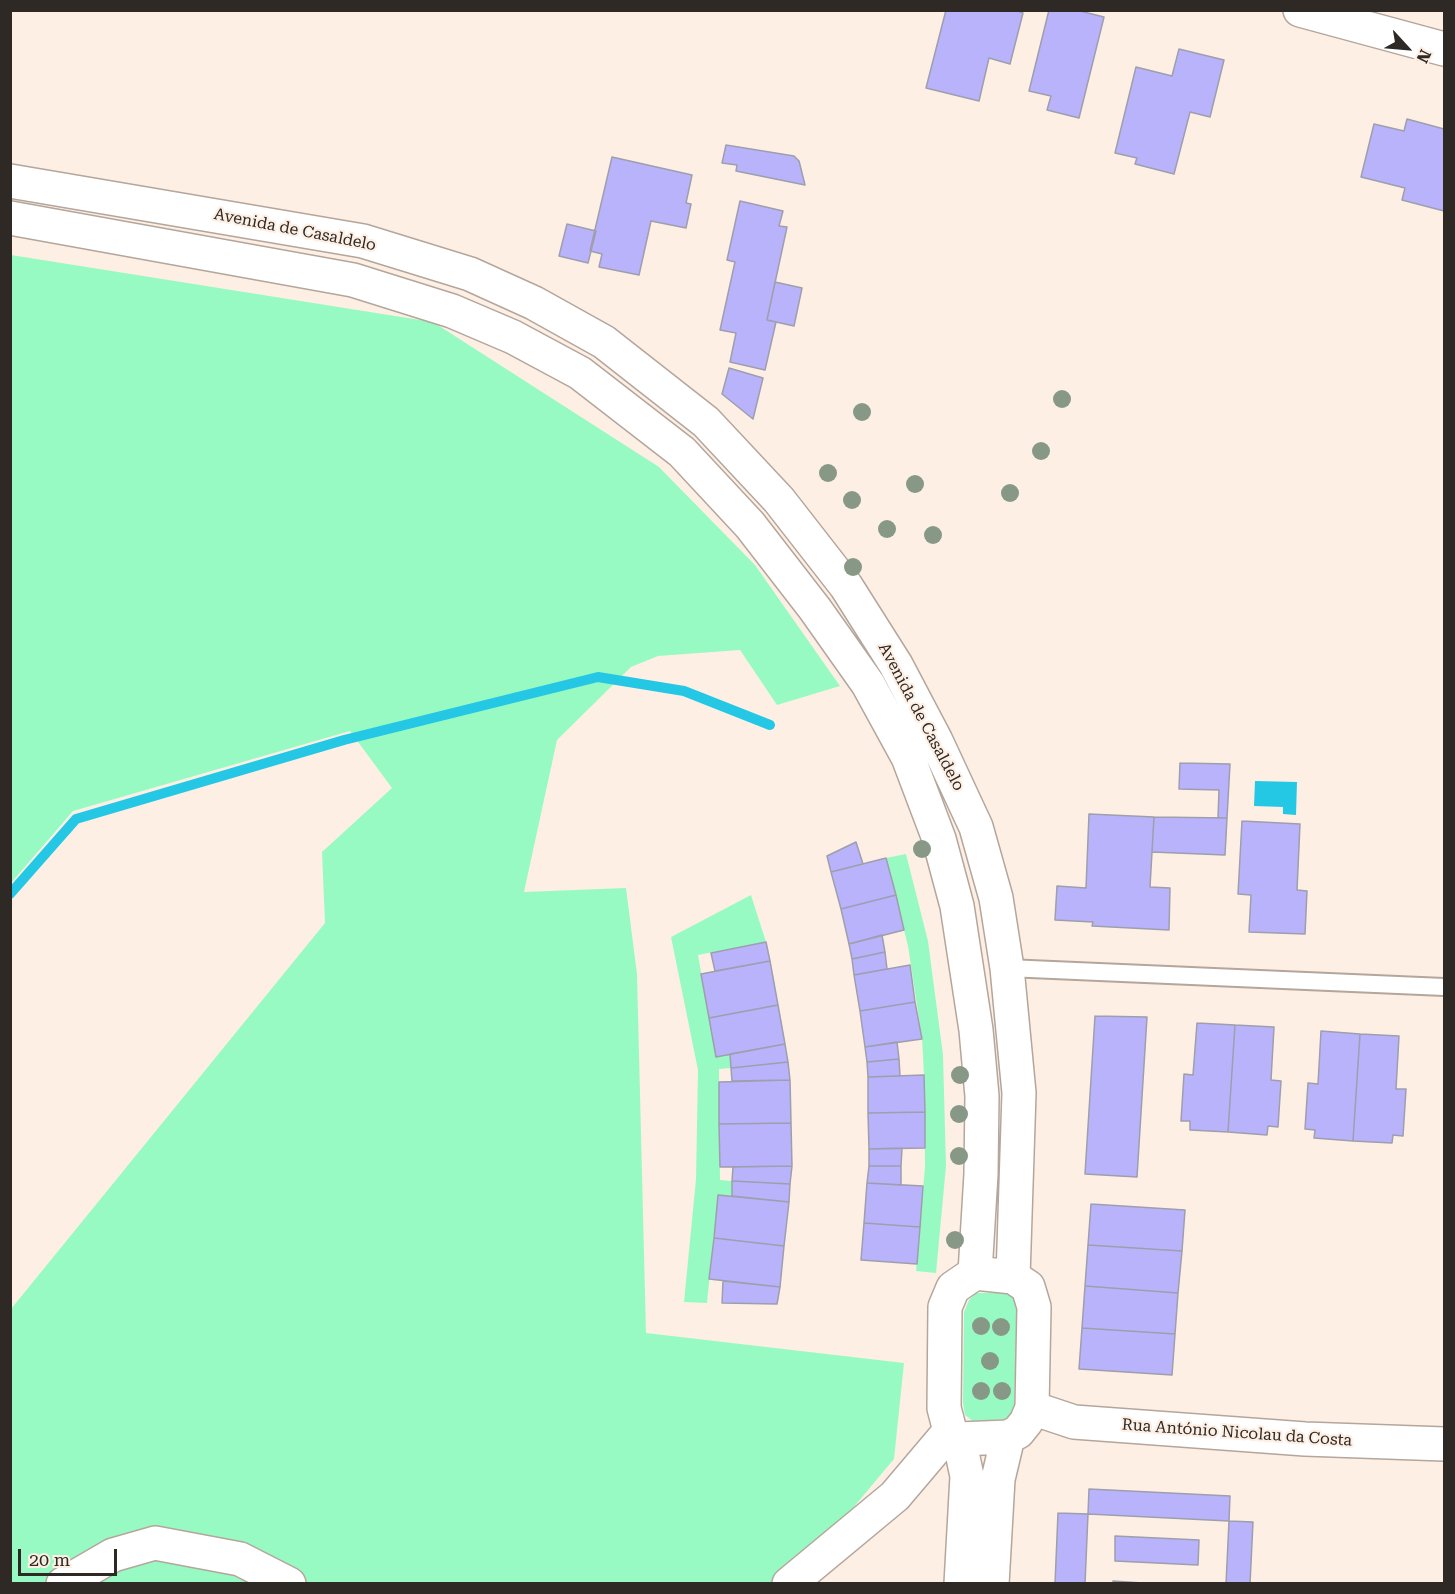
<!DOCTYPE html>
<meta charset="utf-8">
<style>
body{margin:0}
#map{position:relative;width:1455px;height:1594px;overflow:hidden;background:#feefe4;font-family:"Roboto Serif",serif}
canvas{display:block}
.frame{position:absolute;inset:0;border:12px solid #2e2925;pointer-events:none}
.north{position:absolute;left:1377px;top:18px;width:60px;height:60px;-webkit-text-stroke:4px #feefe4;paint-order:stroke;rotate:116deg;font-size:16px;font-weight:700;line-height:24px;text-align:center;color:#2e2925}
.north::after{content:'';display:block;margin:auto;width:21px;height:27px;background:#2e2925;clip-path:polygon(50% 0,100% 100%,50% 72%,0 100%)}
.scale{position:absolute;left:18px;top:1549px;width:99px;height:27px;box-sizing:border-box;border:3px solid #2e2925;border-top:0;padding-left:8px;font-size:18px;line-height:21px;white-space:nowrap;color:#2e2925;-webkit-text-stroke:4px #feefe4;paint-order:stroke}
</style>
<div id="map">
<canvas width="1455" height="1594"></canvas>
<div class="frame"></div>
<div class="north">N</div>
<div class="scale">20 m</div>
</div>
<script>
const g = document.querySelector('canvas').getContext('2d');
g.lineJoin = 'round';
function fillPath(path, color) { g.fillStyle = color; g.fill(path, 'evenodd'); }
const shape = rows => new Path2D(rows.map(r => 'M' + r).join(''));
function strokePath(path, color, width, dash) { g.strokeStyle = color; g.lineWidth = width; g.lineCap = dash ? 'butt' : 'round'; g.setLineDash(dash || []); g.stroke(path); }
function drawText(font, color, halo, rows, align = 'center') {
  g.font = font + ' "Roboto Serif",serif'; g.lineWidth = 4.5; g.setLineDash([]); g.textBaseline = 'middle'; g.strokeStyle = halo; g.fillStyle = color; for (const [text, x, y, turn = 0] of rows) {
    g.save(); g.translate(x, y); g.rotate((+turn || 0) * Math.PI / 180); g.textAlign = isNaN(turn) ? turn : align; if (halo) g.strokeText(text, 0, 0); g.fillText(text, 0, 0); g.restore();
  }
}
fillPath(shape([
 [11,255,433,322,659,467,755,565,840,686,777,705,740,650,658,656,631,667,557,740,524,892,626,888,637,974,646,1333,904,1363,894,1459,790,1583,11,1583,11,1309,325,923,322,852,392,788,350,731,73,811,11,883],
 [906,854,928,941,943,1055,946,1166,936,1273,916,1271,925,1167,924,1075,922,1038,908,946,886,858],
 [751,895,766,942,698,955,716,1056,730,1054,731,1068,719,1069,720,1180,732,1181,732,1196,718,1195,707,1303,684,1302,696,1179,698,1070,671,937],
 [976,1293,1006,1293,1014,1297,1017,1311,1014,1411,1006,1419,973,1421,965,1415,963,1403,964,1312,969,1300]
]), '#98fac3');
fillPath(shape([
 [1255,781,1297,782,1296,815,1283,814,1283,807,1254,806]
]), '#24c8e5');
strokePath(shape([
 [10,894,76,819,344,740,598,677,684,691,770,725]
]), '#24c8e5', 10);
const building = shape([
 [946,10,1015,10,1023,13,1010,64,989,58,979,101,926,88,946,10],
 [1049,10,1076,10,1104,17,1079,118,1047,110,1051,96,1029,91,1049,10],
 [1179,49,1224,60,1210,117,1190,112,1174,174,1135,164,1137,158,1115,153,1136,67,1172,76,1179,49],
 [1407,119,1444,129,1444,211,1402,200,1405,188,1361,177,1374,124,1404,131,1407,119],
 [726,145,794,156,799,161,805,185,736,171,737,165,722,163,726,145],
 [612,157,692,175,686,203,691,204,686,228,651,221,639,275,599,267,602,254,590,251,612,157],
 [740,201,783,211,779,226,787,227,767,320,776,322,765,370,730,362,736,333,720,330,735,262,727,260,740,201],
 [567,224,596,231,588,263,559,256,567,224],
 [775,282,802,288,794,326,767,320,775,282],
 [729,368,763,378,753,419,722,394,729,368],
 [1180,763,1230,764,1227,818,1218,818,1219,790,1179,789,1180,763],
 [1089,814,1154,817,1150,887,1170,888,1169,930,1092,926,1093,922,1055,920,1057,886,1086,888,1089,814],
 [1154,817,1227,818,1225,855,1152,852,1154,817],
 [1242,821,1300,824,1297,890,1307,891,1305,934,1249,932,1251,895,1238,894,1242,821],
 [856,842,863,864,831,872,827,856,856,842],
 [886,858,896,895,841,909,831,872,886,858],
 [896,895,904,930,849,944,841,909,896,895],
 [882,935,885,952,852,959,849,944,882,935],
 [766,942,770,961,715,971,711,953,766,942],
 [885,952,887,969,854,975,852,959,885,952],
 [770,961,778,1005,709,1018,701,974,770,961],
 [910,965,915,1002,860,1011,854,975,910,965],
 [915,1002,922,1039,865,1047,860,1011,915,1002],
 [778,1005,785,1044,716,1057,709,1018,778,1005],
 [1095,1016,1147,1017,1137,1177,1085,1174,1095,1016],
 [1197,1023,1235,1025,1228,1132,1190,1130,1190,1121,1181,1121,1184,1074,1193,1075,1197,1023],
 [1235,1025,1274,1027,1271,1080,1281,1081,1278,1127,1268,1126,1267,1135,1228,1132,1235,1025],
 [1321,1031,1360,1034,1353,1141,1314,1138,1315,1130,1305,1129,1308,1083,1318,1084,1321,1031],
 [1360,1034,1399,1036,1396,1089,1406,1089,1403,1136,1393,1135,1392,1143,1353,1141,1360,1034],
 [897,1042,899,1059,867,1062,865,1047,897,1042],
 [785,1044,788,1062,731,1068,730,1054,785,1044],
 [899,1059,900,1076,868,1077,867,1062,899,1059],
 [788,1062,790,1080,732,1081,731,1068,788,1062],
 [924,1075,925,1112,868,1113,868,1077,924,1075],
 [790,1080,791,1123,719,1124,719,1082,790,1080],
 [925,1112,925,1148,869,1149,868,1113,925,1112],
 [791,1123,792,1166,720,1167,719,1124,791,1123],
 [902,1148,901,1166,869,1166,869,1149,902,1148],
 [792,1166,790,1184,732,1181,733,1167,792,1166],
 [869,1166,901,1166,901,1185,867,1183,869,1166],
 [732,1181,790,1184,789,1202,732,1196,732,1181],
 [867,1183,923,1186,920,1227,864,1223,867,1183],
 [718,1195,789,1202,784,1246,714,1238,718,1195],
 [1091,1204,1185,1210,1182,1251,1088,1245,1091,1204],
 [864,1223,920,1227,917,1264,861,1260,864,1223],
 [714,1238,784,1246,780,1287,709,1279,714,1238],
 [1088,1245,1182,1251,1178,1293,1085,1286,1088,1245],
 [723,1281,780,1287,777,1304,722,1303,723,1281],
 [1085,1286,1178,1293,1175,1334,1082,1328,1085,1286],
 [1082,1328,1175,1334,1172,1375,1079,1369,1082,1328],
 [1089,1489,1230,1496,1229,1521,1088,1514,1089,1489],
 [1058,1513,1088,1514,1085,1584,1055,1584,1058,1513],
 [1229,1521,1253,1522,1250,1584,1226,1584,1229,1521],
 [1115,1536,1199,1540,1198,1565,1115,1561,1115,1536],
 [1113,1581,1157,1584,1113,1584,1113,1581]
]);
fillPath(building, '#b9b3fc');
strokePath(building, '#9e9ead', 1.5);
const service = shape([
 [1007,968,1444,987]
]);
const minor = shape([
 [1300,10,1444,49],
 [1032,1408,1074,1422,1305,1439,1444,1444],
 [63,1584,113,1555,155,1543,240,1559,289,1584],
 [789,1584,895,1496,950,1431]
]);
const tertiary = shape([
 [10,181,363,241,470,274,534,303,604,342,706,422,779,500,846,586,896,665,936,741,976,827,996,898,1007,968,1019,1093,1013,1277],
 [10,218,353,280,452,311,513,337,580,373,682,452,750,525,815,609,868,684,908,757,939,839,957,906,976,1030,982,1096,981,1174,975,1273],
 [975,1273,1013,1277,1028,1287,1034,1307,1032,1408,1026,1422,1018,1432,1008,1437,959,1439,950,1431,944,1408,945,1307,953,1288,975,1273],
 [959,1439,967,1476,961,1584],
 [992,1584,998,1479,1008,1437]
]);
strokePath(service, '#b4a69c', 20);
strokePath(minor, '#b4a69c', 36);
strokePath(tertiary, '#b4a69c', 36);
strokePath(service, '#fff', 16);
strokePath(minor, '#fff', 33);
strokePath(tertiary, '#fff', 33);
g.fillStyle = '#879986';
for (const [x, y] of [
 [1062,399],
 [862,412],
 [1041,451],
 [828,473],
 [915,484],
 [1010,493],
 [852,500],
 [887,529],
 [933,535],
 [853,567],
 [922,849],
 [960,1075],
 [959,1114],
 [959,1156],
 [955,1240],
 [981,1326],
 [1001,1327],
 [990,1361],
 [981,1391],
 [1002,1391]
]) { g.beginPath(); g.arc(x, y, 9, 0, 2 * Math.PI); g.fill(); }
drawText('16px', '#2e2925', '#feefe4', [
 ["Avenida de Casaldelo",295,230,11],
 ["Avenida de Casaldelo",921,717,62],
 ["Rua António Nicolau da Costa",1237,1433,4]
]);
</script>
